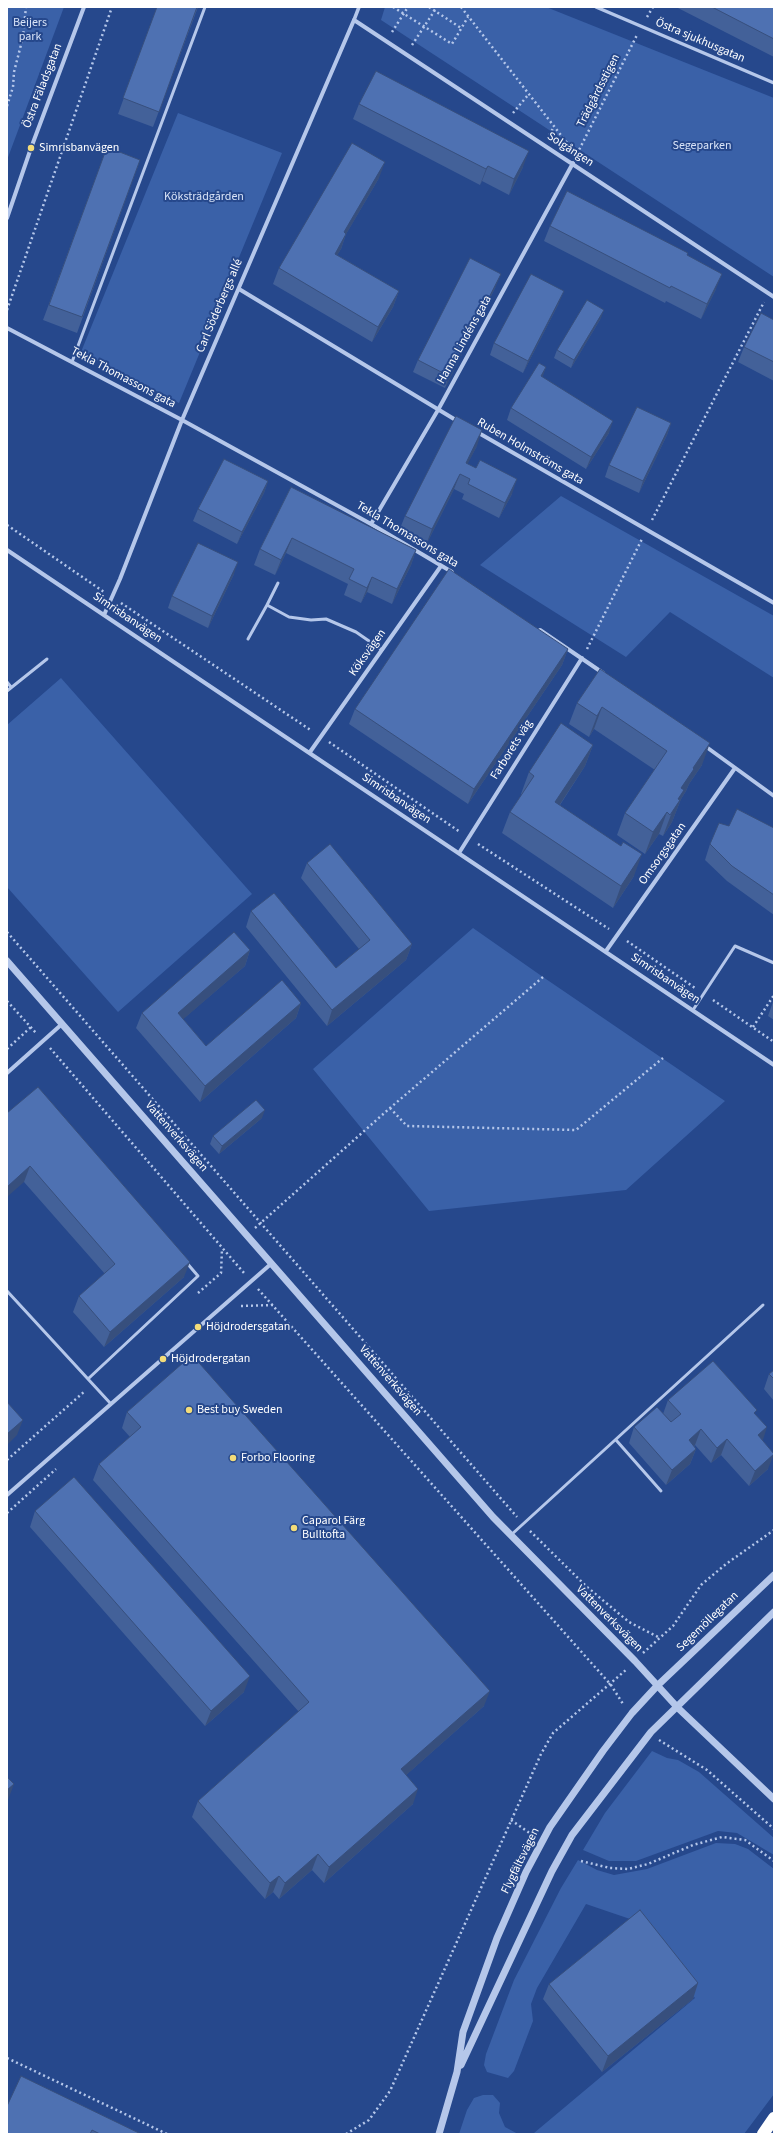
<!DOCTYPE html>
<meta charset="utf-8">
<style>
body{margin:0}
#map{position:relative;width:781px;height:2141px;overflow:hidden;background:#26488c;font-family:"Source Sans 3",sans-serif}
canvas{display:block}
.frame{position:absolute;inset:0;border:8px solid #fff;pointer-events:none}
</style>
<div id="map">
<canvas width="781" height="2141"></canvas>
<div class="frame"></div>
</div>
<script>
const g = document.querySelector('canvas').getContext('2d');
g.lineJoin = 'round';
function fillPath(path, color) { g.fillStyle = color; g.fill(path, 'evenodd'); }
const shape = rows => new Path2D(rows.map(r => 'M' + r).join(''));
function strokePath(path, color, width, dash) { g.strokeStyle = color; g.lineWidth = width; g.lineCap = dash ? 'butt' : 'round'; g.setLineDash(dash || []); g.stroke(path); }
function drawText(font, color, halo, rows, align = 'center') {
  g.font = font + ' "Source Sans 3",sans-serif'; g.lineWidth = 4; g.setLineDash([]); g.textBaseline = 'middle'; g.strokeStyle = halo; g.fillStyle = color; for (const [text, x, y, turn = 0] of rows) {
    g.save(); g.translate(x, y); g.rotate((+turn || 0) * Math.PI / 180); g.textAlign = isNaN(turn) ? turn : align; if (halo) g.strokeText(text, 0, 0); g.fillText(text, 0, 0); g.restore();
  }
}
fillPath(shape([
 [7,7,64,7,7,160],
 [385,7,546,7,774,98,774,277,381,20],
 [178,113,282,153,179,403,81,352],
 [561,496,774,616,774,678,670,612,626,657,480,565],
 [61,678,252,894,118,1012,7,887,7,725],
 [473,928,543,977,725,1101,626,1190,429,1211,313,1069],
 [652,1751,667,1758,678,1760,699,1772,774,1838,774,1855,737,1833,718,1831,636,1861,609,1861,583,1850,605,1813],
 [716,1843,735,1844,748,1849,774,1869,774,2094,744,2134,526,2134,534,2133,695,1998,633,1920,586,1904,537,1988,531,2004,533,2021,514,2071,508,2078,487,2072,484,2065,486,2054,514,1980,561,1888,578,1860,597,1870,614,1875,647,1869],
 [483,2095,493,2095,500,2103,499,2113,505,2127,518,2134,459,2134,467,2110,474,2098]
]), '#3a61a8');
strokePath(shape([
 [393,7,452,44,468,17],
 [429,7,461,28],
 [461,7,571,148],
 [647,17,653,7],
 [392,32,408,7],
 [412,45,437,7],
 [7,106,13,87,14,72,23,37,26,7],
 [513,113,528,95],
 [549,135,554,127],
 [577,154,637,35],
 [7,310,112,7],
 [652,520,764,302],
 [7,525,104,592],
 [121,603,312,731],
 [587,649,642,539],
 [329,742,460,832],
 [478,844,609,929],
 [7,932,517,1517],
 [627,941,695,988],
 [713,1000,774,1042],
 [7,1001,36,1033],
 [753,1027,774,995],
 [50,1048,244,1273],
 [7,1049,31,1027],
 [390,1108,407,1126,576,1130,663,1058],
 [255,1228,390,1108,543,977],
 [258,1289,611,1685,623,1704],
 [198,1293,221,1273,222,1249],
 [241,1306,273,1305],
 [7,1460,85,1391],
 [7,1513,56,1469],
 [530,1531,587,1587,629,1622,660,1638],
 [643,1653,673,1626,701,1585,726,1564,774,1530],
 [659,1740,707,1770,774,1829],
 [511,1820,531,1834],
 [581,1861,610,1868,628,1869,648,1864,693,1845,722,1837,745,1840,774,1861],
 [7,2058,167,2134],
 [346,2134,369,2120,390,2091,541,1754,553,1733,627,1669]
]), '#b5c7ea', 2.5, [2, 3]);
strokePath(shape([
 [72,362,205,7],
 [278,583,267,605,289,617,311,620,326,619,356,632,382,650],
 [248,639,267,605],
 [7,682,11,687],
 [7,691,47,659],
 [693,1010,735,946,774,963],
 [7,1291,111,1404],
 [89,1378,198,1276,186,1262],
 [616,1440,661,1491],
 [511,1535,763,1305]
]), '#b5c7ea', 3);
strokePath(shape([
 [596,7,774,83],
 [354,20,359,7]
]), '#b5c7ea', 3.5);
strokePath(shape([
 [7,218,31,148,84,7],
 [239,289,459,422],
 [7,328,182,420,371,524,452,572],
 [477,432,774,603],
 [371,524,438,410,573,163],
 [7,550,774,1065],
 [104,615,120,579,182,420,354,20,774,297],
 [540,630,603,673],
 [705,746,774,796],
 [310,752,441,566],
 [459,853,582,658],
 [606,951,735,768],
 [7,1073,62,1024],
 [7,1495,272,1263]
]), '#b5c7ea', 4);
strokePath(shape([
 [7,961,493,1517,635,1661,678,1708,774,1799],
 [461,2065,552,1871,572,1835,651,1732,774,1612],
 [439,2134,457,2072,463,2032,497,1938,526,1872,550,1827,603,1751,632,1713,657,1686,774,1575]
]), '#b5c7ea', 7);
strokePath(shape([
 [763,2134,774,2118]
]), '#fff', 12);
fillPath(shape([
 [157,7,198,7,153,127,118,114],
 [676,7,774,7,774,57],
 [359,104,523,167,509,195,482,181,480,185,353,119],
 [107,147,140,160,77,333,43,320],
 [379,178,346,234,341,249,337,255,399,291,393,307,372,342,273,284,279,268],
 [550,226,687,256,716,289,701,319,666,301,665,303,544,241],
 [496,286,445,388,413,372,418,360],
 [559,303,523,373,490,355,494,343],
 [601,318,571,368,554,358,557,350],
 [774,320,774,381,738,362,744,347],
 [546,367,542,377,609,433,586,469,507,420,511,408],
 [671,423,667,435,639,493,605,477,609,465],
 [477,446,467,464,512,494,499,518,462,499,464,494,454,489,426,545,399,531,405,516],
 [268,481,264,493,237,544,193,521,198,509],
 [291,487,416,550,411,565,392,604,367,592,361,603,344,595,348,584,286,553,275,575,254,565,260,549],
 [234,574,208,628,168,608,172,596],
 [568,649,562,665,468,804,349,724,355,709],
 [600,669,702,765,689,784,686,791,681,799,672,822,663,836,659,834,645,854,617,835,625,813,655,770,594,729,589,737,569,724,577,703],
 [593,745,585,766,560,805,634,876,613,908,502,833,510,812,522,794,521,794,529,772],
 [729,826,774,828,774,915,727,881,705,860,710,844],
 [307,863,412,944,406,960,327,1026,246,927,251,911,336,968,359,949,301,878],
 [250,950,245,966,183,1019,206,1046,301,1003,296,1018,200,1102,136,1028,142,1013],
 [774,999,774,1020,768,1016],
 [7,1113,184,1277,104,1347,73,1312,79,1296,105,1274,24,1182],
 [262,1118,219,1154,210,1144,213,1136],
 [774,1370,774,1401,764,1389,769,1374],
 [668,1400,755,1414,762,1440,768,1469,749,1486,721,1455,711,1463,695,1445,694,1446,696,1449,690,1464,666,1485,629,1443,634,1427,663,1414],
 [127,1412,484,1706,406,1775,413,1804,324,1883,312,1870,279,1899,273,1892,265,1899,192,1817,198,1801,299,1712,93,1480,99,1464,130,1437,122,1428],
 [35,1511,244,1692,205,1726,30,1527],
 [698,1983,693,1999,602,2072,543,1999,549,1984],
 [7,2106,141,2134,7,2134]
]), '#436199');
fillPath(shape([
 [529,151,523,167,509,195,514,179],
 [385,162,379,178,338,248,344,232],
 [488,166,482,181,480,185,486,169],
 [346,234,341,249,329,269,335,254],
 [501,274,496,286,445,388,449,376],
 [722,274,716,289,701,319,707,304],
 [399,291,393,307,372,342,378,327],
 [564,291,559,303,523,373,528,361],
 [604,310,601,318,571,368,574,360],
 [546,367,542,379,541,376],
 [613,421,609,433,586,469,591,457],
 [671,423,667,435,639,493,643,481],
 [482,430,477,446,462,475,466,463],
 [460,474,454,489,426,545,432,529],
 [517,479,512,494,499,518,505,503],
 [268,481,264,493,237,544,242,532],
 [292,538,286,553,275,575,281,560],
 [416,550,411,565,392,604,397,589],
 [238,562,234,574,208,628,212,616],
 [372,577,367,592,361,603,367,588],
 [568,649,562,665,468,804,474,789],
 [602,707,594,729,589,737,597,716],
 [710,743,702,765,689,784,686,791,681,799,672,822,663,836,681,788,693,768],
 [593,745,585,766,547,824,555,802],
 [667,812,659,834,645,854,653,832],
 [642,854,634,876,613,908,621,886],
 [412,944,406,960,327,1026,332,1010],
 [250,950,245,966,172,1029,178,1013],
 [301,1003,296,1018,200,1102,205,1086],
 [265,1110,262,1118,219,1154,222,1146],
 [30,1166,24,1182,7,1197,7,1187],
 [190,1262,184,1277,104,1347,110,1332],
 [23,1420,17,1435,7,1445,7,1434],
 [767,1427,762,1443,758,1435],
 [701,1429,695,1445,683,1456,689,1440],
 [727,1439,721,1455,711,1463,717,1448],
 [696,1449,690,1464,666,1485,672,1470],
 [774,1454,768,1469,749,1486,755,1471],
 [250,1676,244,1692,205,1726,211,1711],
 [490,1691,484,1706,395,1785,401,1769],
 [14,1784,8,1800,7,1801,7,1790],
 [418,1789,413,1804,324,1883,329,1867],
 [318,1854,312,1870,279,1899,285,1883],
 [279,1876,273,1892,265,1899,270,1883],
 [698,1983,693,1999,602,2072,608,2056]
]), '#374f7d');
const building = shape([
 [157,7,197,7,159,112,123,98,157,7],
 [712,7,774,7,774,39,712,7],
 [376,71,529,151,514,179,488,166,486,169,359,104,376,71],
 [352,143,385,162,344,232,346,234,335,254,399,291,378,327,279,268,352,143],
 [107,147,140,160,82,317,49,305,107,147],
 [567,191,688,253,687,255,722,274,707,304,671,286,670,288,550,226,567,191],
 [470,258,501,274,449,376,418,360,470,258],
 [531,274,564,291,528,361,494,343,531,274],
 [587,300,604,310,574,360,557,350,587,300],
 [761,313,774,320,774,362,744,347,761,313],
 [539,363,546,367,541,376,613,421,591,457,511,408,539,363],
 [637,407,671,423,643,481,609,465,637,407],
 [456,416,482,430,466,463,476,468,480,460,517,479,505,503,468,484,470,479,460,474,432,529,405,516,456,416],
 [224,459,268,481,242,532,198,509,224,459],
 [291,487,416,550,397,589,372,577,367,588,349,579,354,569,292,538,281,560,260,549,291,487],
 [198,543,238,562,212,616,172,596,198,543],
 [449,569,568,649,474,789,355,709,449,569],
 [600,669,710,743,693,768,694,769,681,788,684,790,678,799,680,800,670,815,667,812,653,832,625,813,667,751,602,707,597,716,577,703,600,669],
 [561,723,593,745,555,802,621,846,623,842,642,854,621,886,510,812,534,776,529,772,561,723],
 [737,809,774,828,774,895,732,866,710,844,719,823,729,826,737,809],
 [330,844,412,944,332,1010,251,911,274,893,336,968,370,940,307,863,330,844],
 [234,932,250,950,178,1013,206,1046,282,980,301,1003,205,1086,142,1013,234,932],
 [38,1087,190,1262,110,1332,79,1296,115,1264,30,1166,7,1187,7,1113,38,1087],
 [256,1100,265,1110,222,1146,213,1136,256,1100],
 [192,1355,490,1691,401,1769,418,1789,329,1867,318,1854,285,1883,279,1876,270,1883,198,1801,309,1702,99,1464,141,1427,127,1412,192,1355],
 [713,1361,757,1410,754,1413,767,1427,758,1435,774,1454,755,1471,727,1439,717,1448,701,1429,689,1440,696,1449,672,1470,634,1427,657,1407,671,1422,681,1414,668,1400,713,1361],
 [774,1370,774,1379,769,1374,774,1370],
 [7,1402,23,1420,7,1434,7,1402],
 [74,1477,250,1676,211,1711,35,1511,74,1477],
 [7,1777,14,1784,7,1790,7,1777],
 [640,1910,698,1983,608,2056,549,1984,640,1910],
 [21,2076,141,2134,100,2134,92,2130,90,2134,7,2134,7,2106,21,2076]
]);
fillPath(building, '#4e71b2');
strokePath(building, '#374f7d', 1);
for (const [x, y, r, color] of [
 [31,148,4,"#f3dc79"],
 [198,1327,4,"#f3dc79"],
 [163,1359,4,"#f3dc79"],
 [189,1410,4,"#f3dc79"],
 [233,1458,4,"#f3dc79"],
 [294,1528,4,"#f3dc79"]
]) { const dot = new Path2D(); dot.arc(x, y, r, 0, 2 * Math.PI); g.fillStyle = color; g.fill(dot); strokePath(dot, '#26488c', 1.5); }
drawText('12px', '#d9e4f8', '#26488c', [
 ["Beijers",30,23],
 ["park",30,37],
 ["Segeparken",702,146],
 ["Köksträdgården",204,197]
]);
drawText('12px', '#fff', '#26488c', [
 ["Östra sjukhusgatan",700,41,23],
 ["Östra Fäladsgatan",43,86,-69],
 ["Trädgårdsstigen",599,91,-63],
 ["Solgången",570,150,33],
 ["Carl Söderbergs allé",220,306,-67],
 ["Hanna Lindéns gata",465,340,-61],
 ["Tekla Thomassons gata",123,378,28],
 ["Ruben Holmströms gata",530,452,30],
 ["Tekla Thomassons gata",407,535,31],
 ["Simrisbanvägen",127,618,34],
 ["Köksvägen",368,653,-55],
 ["Farborets väg",512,750,-58],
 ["Simrisbanvägen",396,799,34],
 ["Omsorgsgatan",663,854,-55],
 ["Simrisbanvägen",665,979,34],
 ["Vattenverksvägen",176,1137,49],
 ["Vattenverksvägen",390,1381,49],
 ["Vattenverksvägen",609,1619,45],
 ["Segemöllegatan",708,1622,-44],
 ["Flygfältsvägen",521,1861,-64]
]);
drawText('12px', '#fff', '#26488c', [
 ["Simrisbanvägen",39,148],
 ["Höjdrodersgatan",206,1327],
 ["Höjdrodergatan",171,1359],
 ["Best buy Sweden",197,1410],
 ["Forbo Flooring",241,1458],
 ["Caparol Färg",302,1521],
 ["Bulltofta",302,1535]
], 'left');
</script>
